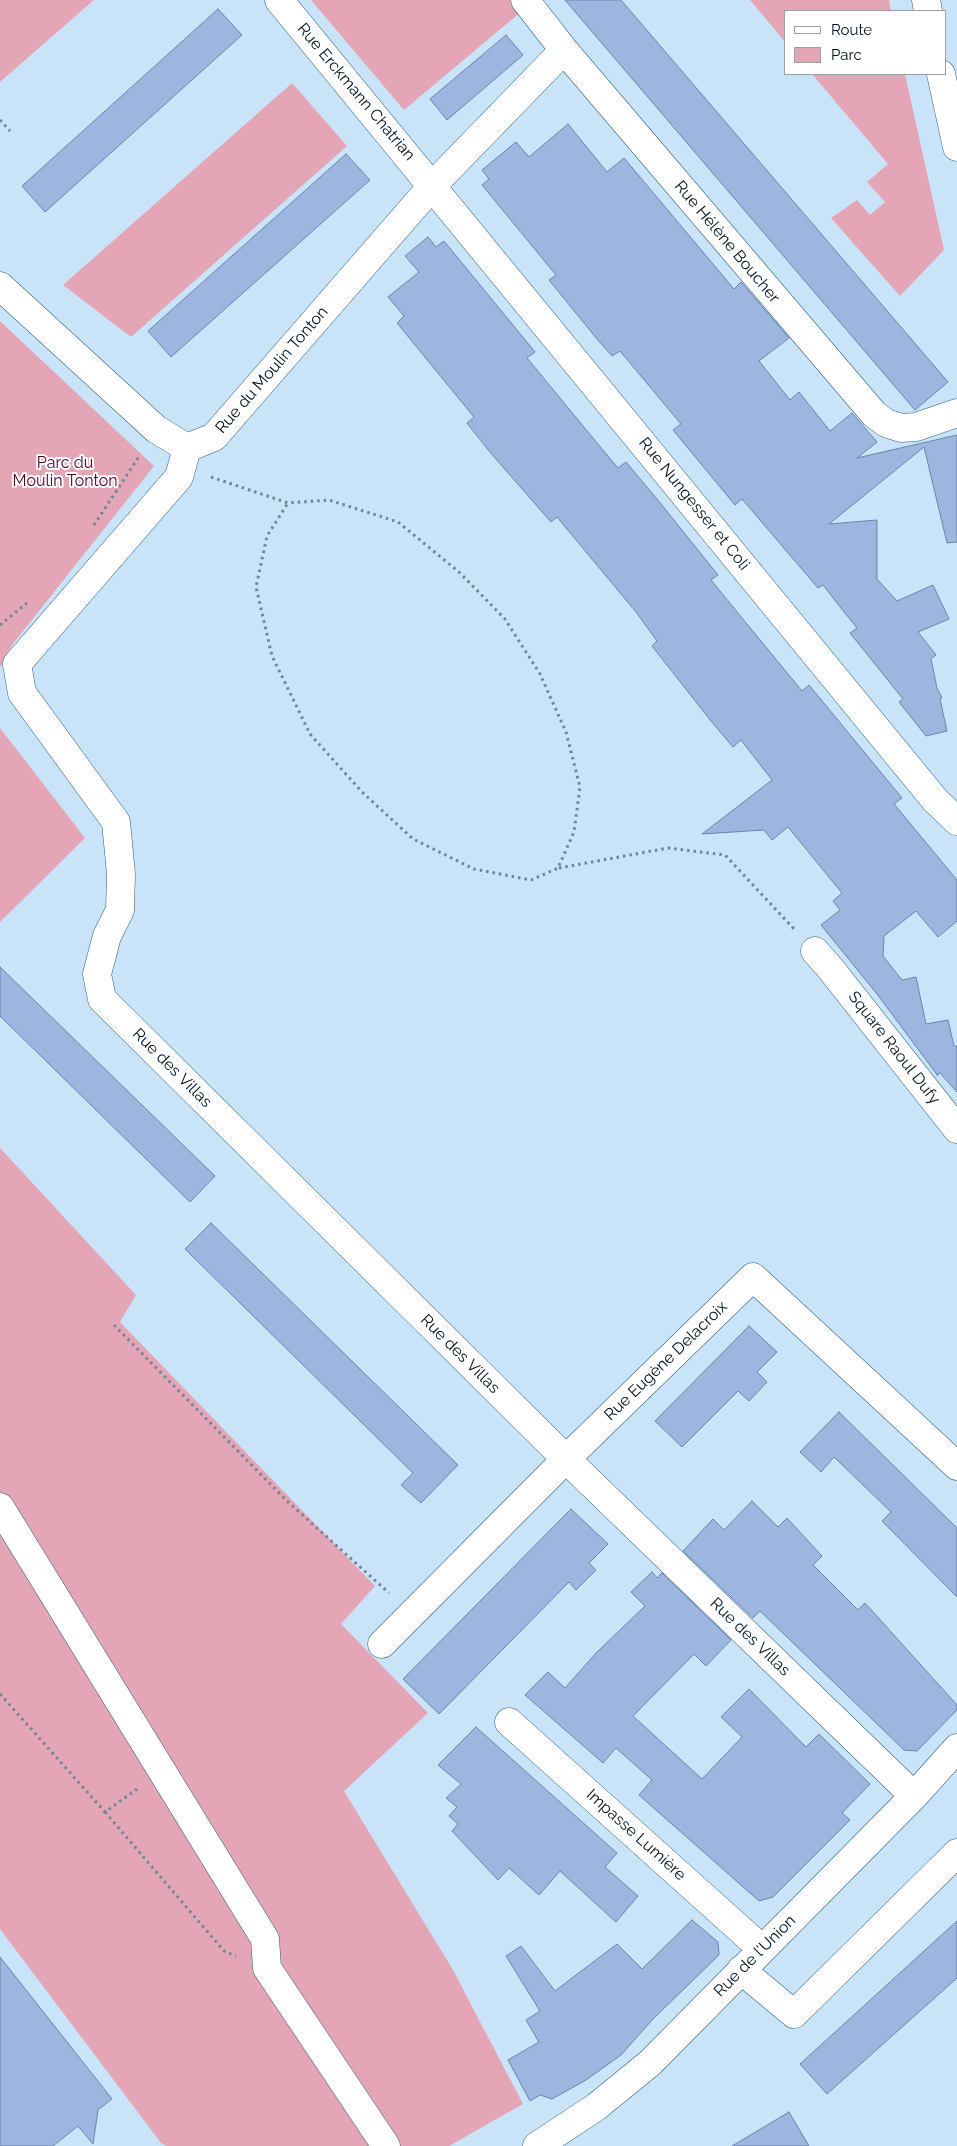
<!DOCTYPE html>
<meta charset="utf-8">
<style>
body{margin:0}
#map{position:relative;width:957px;height:2146px;overflow:hidden;background:#c9e4f8;font-family:Raleway,sans-serif}
canvas{display:block}
.legend{position:absolute;left:784px;top:10px;width:162px;height:65px;box-sizing:border-box;background:#fff;border:1px solid #9aa0a5;margin:0;padding:6px 9px;list-style:none;font-size:15px;color:#02111d}
.legend li{display:flex;align-items:center;gap:10px;height:25px}
.legend b{width:25px;border:1px solid #9aa0a5}
</style>
<div id="map">
<canvas width="957" height="2146"></canvas>
<ul class="legend">
<li><b style="height:6px;background:#fff"></b>Route</li>
<li><b style="height:14px;background:#e4a6b7"></b>Parc</li>
</ul>
</div>
<script>
const g = document.querySelector('canvas').getContext('2d');
g.lineJoin = 'round';
function fillPath(path, color) { g.fillStyle = color; g.fill(path, 'evenodd'); }
const shape = rows => new Path2D(rows.map(r => 'M' + r).join(''));
function strokePath(path, color, width, dash) { g.strokeStyle = color; g.lineWidth = width; g.lineCap = dash ? 'butt' : 'round'; g.setLineDash(dash || []); g.stroke(path); }
function drawText(font, color, halo, rows, align = 'center') {
  g.font = font + ' Raleway,sans-serif'; g.lineWidth = 4; g.setLineDash([]); g.textBaseline = 'middle'; g.strokeStyle = halo; g.fillStyle = color; for (const [text, x, y, turn = 0] of rows) {
    g.save(); g.translate(x, y); g.rotate((+turn || 0) * Math.PI / 180); g.textAlign = isNaN(turn) ? turn : align; if (halo) g.strokeText(text, 0, 0); g.fillText(text, 0, 0); g.restore();
  }
}
fillPath(shape([
 [0,0,94,0,0,82],
 [311,0,513,0,522,11,404,110],
 [750,0,889,0,891,11,786,11,786,43],
 [812,74,905,74,944,250,900,296,831,218,857,200,870,215,885,202,867,182,888,164],
 [292,83,347,146,131,337,63,285],
 [0,321,154,466,12,645,0,667],
 [0,728,85,838,0,922],
 [0,1148,136,1295,120,1322,375,1586,341,1624,428,1713,344,1791,453,1970,523,2104,449,2146,167,2146,161,2143,0,1929]
]), '#e4a6b7');
const building = shape([
 [565,0,621,0,948,382,915,410,565,0],
 [218,9,242,35,45,212,22,186,218,9],
 [506,35,523,55,447,120,430,99,506,35],
 [568,124,607,172,624,158,734,289,741,282,789,338,759,361,790,400,799,392,830,431,852,413,877,442,857,458,957,435,957,542,947,543,924,447,829,524,877,520,877,579,897,601,933,585,949,619,918,632,936,655,931,659,937,688,942,698,940,699,947,731,926,736,899,702,903,699,850,633,857,628,841,608,823,585,818,588,742,499,735,505,673,430,681,424,620,351,612,356,597,339,549,280,556,275,482,185,489,179,482,170,516,142,529,157,568,124],
 [346,154,370,180,171,357,148,331,346,154],
 [428,237,436,247,444,241,535,352,527,358,602,449,618,468,626,462,657,499,718,575,711,580,742,618,802,691,809,685,902,798,894,804,957,880,957,921,938,937,916,911,884,936,883,956,902,980,916,977,926,1024,948,1020,954,1046,957,1046,957,1092,940,1073,937,1074,938,1076,877,994,821,925,840,910,833,901,842,893,788,827,772,840,764,830,702,834,772,780,741,740,733,747,711,721,652,646,657,641,636,612,557,517,551,522,489,451,467,423,474,417,397,323,404,316,388,297,419,272,405,256,428,237],
 [0,967,215,1176,190,1202,0,1016,0,967],
 [211,1223,458,1465,421,1503,401,1485,413,1473,185,1249,211,1223],
 [749,1326,777,1352,757,1372,767,1382,749,1401,738,1391,682,1447,655,1421,749,1326],
 [839,1412,957,1528,957,1597,882,1521,891,1512,834,1457,821,1472,800,1452,839,1412],
 [752,1501,778,1527,787,1518,822,1556,813,1565,858,1610,865,1603,957,1705,957,1710,917,1751,904,1750,760,1611,753,1618,683,1551,713,1519,724,1530,752,1501],
 [571,1509,608,1544,589,1563,596,1570,576,1590,569,1582,439,1714,403,1679,571,1509],
 [652,1572,657,1578,662,1573,731,1640,706,1666,694,1654,633,1716,702,1779,742,1737,721,1717,749,1689,806,1747,819,1734,870,1784,842,1813,850,1820,773,1897,759,1901,639,1795,652,1780,616,1748,603,1763,525,1695,548,1672,565,1688,597,1652,645,1606,631,1592,652,1572],
 [476,1727,617,1853,605,1867,638,1896,616,1922,560,1871,539,1895,509,1868,498,1880,452,1831,458,1824,449,1816,457,1807,446,1798,461,1784,438,1765,476,1727],
 [692,1920,718,1942,719,1955,653,2019,621,2055,586,2080,552,2099,540,2095,530,2101,508,2060,539,2042,526,2020,540,2011,506,1956,521,1946,555,1991,617,1944,642,1969,692,1920],
 [957,1921,957,1978,827,2094,800,2064,957,1921],
 [0,1957,112,2099,98,2110,93,2144,78,2126,53,2146,0,2146,0,1957],
 [789,2112,809,2146,732,2146,789,2112]
]);
fillPath(building, '#9cb6e0');
strokePath(building, '#6b83ab', 1);
const minor = shape([
 [279,0,935,800,957,821],
 [525,0,564,50,874,414,886,423,901,428,916,427,957,413],
 [0,286,156,429,187,448,214,437,433,185,564,50],
 [187,448,179,477,17,664,22,693,116,822,121,874,120,910,107,936,97,974,102,999,566,1459,914,1796],
 [815,951,830,968,957,1129],
 [0,1507,265,1939,267,1968,386,2146],
 [382,1644,566,1459,753,1277,957,1466],
 [509,1722,762,1949],
 [741,1970,794,2014,957,1853],
 [537,2146,596,2107,650,2063,914,1796,957,1748]
]);
const major = shape([
 [926,0,928,11],
 [941,74,957,147]
]);
strokePath(minor, '#335d7a', 29);
strokePath(major, '#335d7a', 29);
strokePath(shape([
 [0,120,10,131],
 [211,477,288,503,329,500,398,522,459,572,505,619,540,674,566,732,580,787,574,832,558,868,531,880,474,869,413,839,362,792,310,734,272,656,256,587,267,536,288,503],
 [94,525,140,455],
 [0,625,27,603],
 [559,868,668,848,725,855,795,930],
 [114,1325,287,1501,389,1593],
 [0,1694,105,1812,137,1789],
 [105,1812,224,1951,236,1956]
]), '#6f8595', 3, [2.5, 4]);
strokePath(minor, '#fff', 28);
strokePath(major, '#fff', 28);
drawText('16px', '#02111d', '#fff', [
 ["Rue Erckmann Chatrian",356,92,50],
 ["Rue Hélène Boucher",727,242,50],
 ["Rue du Moulin Tonton",272,370,-49],
 ["Rue Nungesser et Coli",694,504,51],
 ["Square Raoul Dufy",894,1048,52],
 ["Rue des Villas",172,1068,45],
 ["Rue des Villas",460,1354,45],
 ["Rue Eugène Delacroix",666,1361,-44],
 ["Rue des Villas",750,1637,44],
 ["Impasse Lumière",636,1835,42],
 ["Rue de l'Union",755,1956,-45]
]);
drawText('16px', '#530328', '#fff', [
 ["Parc du",65,463],
 ["Moulin Tonton",65,481]
]);
</script>
